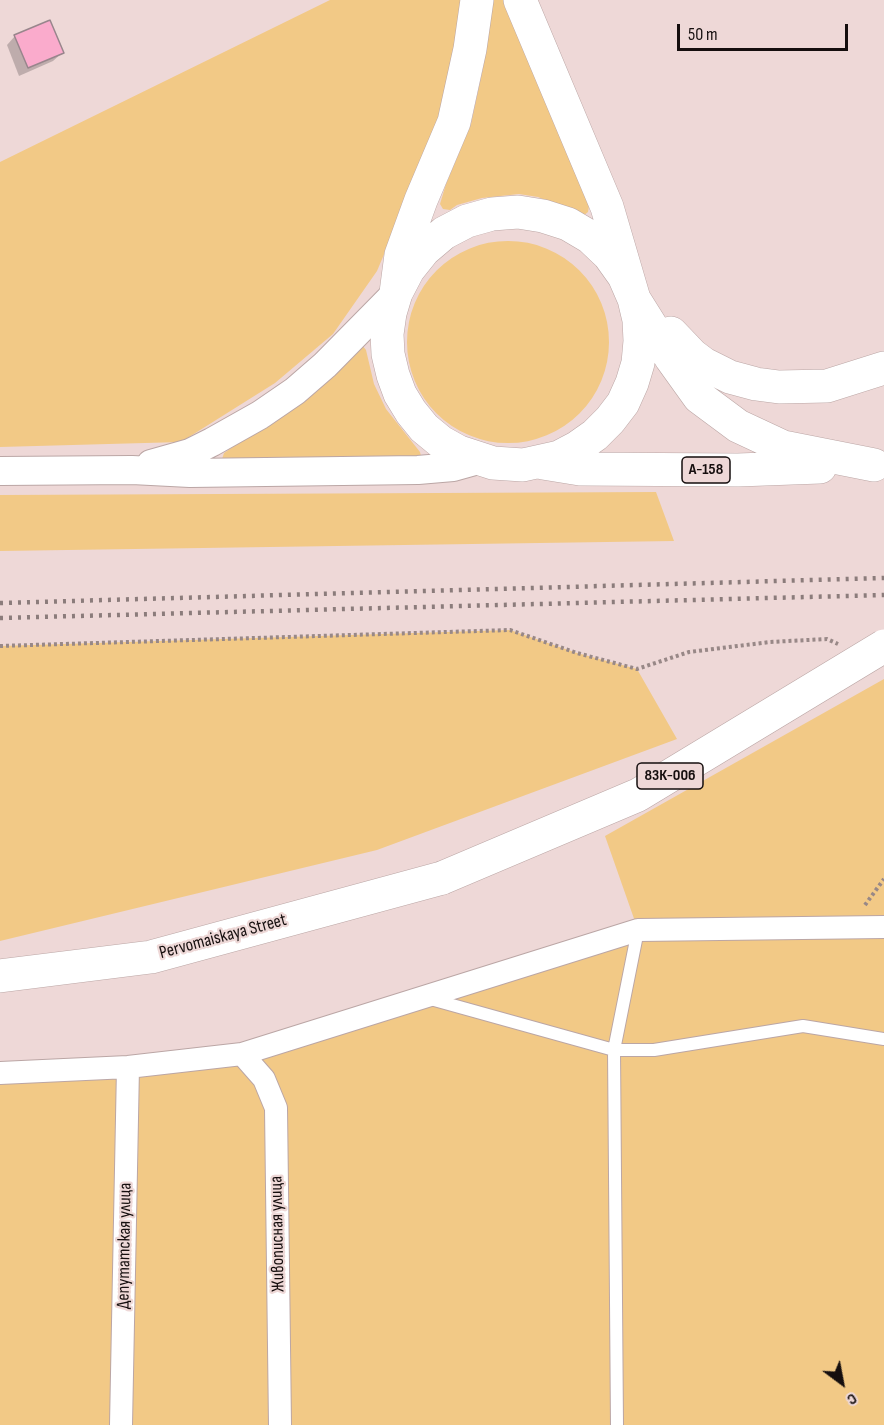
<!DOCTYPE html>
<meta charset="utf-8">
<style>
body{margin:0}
#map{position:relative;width:884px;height:1425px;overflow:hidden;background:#eed8d7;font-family:"Sofia Sans Condensed",sans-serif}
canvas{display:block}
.north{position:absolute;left:812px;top:1353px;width:60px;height:60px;-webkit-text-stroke:4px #eed8d7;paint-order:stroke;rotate:148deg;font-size:16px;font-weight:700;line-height:24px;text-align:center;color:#150e0e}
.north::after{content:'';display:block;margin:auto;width:21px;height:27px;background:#150e0e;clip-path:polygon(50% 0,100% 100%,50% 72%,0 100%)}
.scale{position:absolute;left:677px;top:24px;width:171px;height:27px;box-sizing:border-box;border:3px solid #150e0e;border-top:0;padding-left:8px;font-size:18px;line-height:21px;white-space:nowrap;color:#150e0e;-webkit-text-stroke:4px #eed8d7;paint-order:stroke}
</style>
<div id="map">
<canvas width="884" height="1425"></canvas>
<div class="north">С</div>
<div class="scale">50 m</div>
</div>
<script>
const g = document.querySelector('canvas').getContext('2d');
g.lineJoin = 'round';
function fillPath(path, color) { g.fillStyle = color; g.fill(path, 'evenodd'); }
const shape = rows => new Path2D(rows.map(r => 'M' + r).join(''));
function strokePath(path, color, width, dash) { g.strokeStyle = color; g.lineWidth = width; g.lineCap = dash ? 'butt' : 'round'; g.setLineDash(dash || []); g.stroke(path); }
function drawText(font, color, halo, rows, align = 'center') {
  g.font = font + ' "Sofia Sans Condensed",sans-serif'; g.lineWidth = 4.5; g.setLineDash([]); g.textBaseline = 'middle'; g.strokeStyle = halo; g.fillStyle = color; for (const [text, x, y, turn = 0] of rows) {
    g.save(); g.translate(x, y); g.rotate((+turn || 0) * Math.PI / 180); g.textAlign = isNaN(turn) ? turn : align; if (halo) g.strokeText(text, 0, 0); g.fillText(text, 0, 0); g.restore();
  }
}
fillPath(shape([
 [330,0,465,0,455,64,430,145,377,271,333,334,275,383,181,442,0,447,0,162],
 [490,0,509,0,589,206,588,212,583,216,538,197,519,194,482,198,457,205,450,210,443,209,440,204,446,184,471,124,483,68],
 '407 342a101 101 0 1 1 202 0a101 101 0 1 1-202 0Z',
 [362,345,366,350,374,384,386,409,420,452,421,456,222,459,224,453,297,403],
 [656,492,674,541,0,551,0,495],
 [510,630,577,653,637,669,677,739,377,850,0,941,0,646],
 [884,679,884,1425,0,1425,0,1073,242,1054,638,930,605,836]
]), '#f2c986');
fillPath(shape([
 [15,36,62,53,53,61,19,76,7,45]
]), '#0003');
const building = shape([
 [50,20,64,53,28,68,14,35,50,20]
]);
fillPath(building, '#faabcc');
strokePath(building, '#98858c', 1.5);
const service = shape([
 [427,998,614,1050,654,1050,803,1026,884,1039],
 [617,1425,614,1050,638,930]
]);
const minor = shape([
 [242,1054,264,1079,276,1108,280,1425],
 [0,1073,128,1067,242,1054,638,930,884,927],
 [121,1425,128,1067]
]);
const tertiary = shape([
 [151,464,190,453,212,442,260,415,295,391,325,365,396,293],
 [0,471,132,470,190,473,418,470,453,467,478,460]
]);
const primary = shape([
 [520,0,607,207,634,299,671,358,699,397,738,426,783,447,874,465],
 [396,293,408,270,424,250,444,233,467,221,492,214,518,212,543,216,568,224,590,237,609,255,624,276,634,299,639,320,640,341,638,363,632,383,623,403,610,420,595,435,578,447,559,457,523,465,493,463,459,452,441,442,424,428,411,412,400,394,393,375,388,354,387,334,390,313,396,293,401,255,421,200,454,122,470,49,477,0],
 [671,333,692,355,704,364,730,377,756,384,779,387,827,386,884,368],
 [543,463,580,469,738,470,820,467],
 [0,976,151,957,442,878]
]);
strokePath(service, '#bba6a5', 14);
strokePath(minor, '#bba6a5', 24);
strokePath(tertiary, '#bba6a5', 30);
strokePath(primary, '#bba6a5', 34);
strokePath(shape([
 [0,646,510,630,577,653,637,669,689,652,770,642,827,639,838,644],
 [865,905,884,879]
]), '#988887', 4, [3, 3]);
strokePath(service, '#fff', 12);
strokePath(minor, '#fff', 22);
strokePath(tertiary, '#fff', 28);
strokePath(primary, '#fff', 33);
strokePath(shape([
 [0,603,884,578],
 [0,618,884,595]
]), '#8b7c7b', 4.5, [3, 6]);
const primaryBridge = shape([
 [442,878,638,795,884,646]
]);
strokePath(primaryBridge, '#bba6a5', 34, []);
strokePath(primaryBridge, '#fff', 33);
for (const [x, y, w] of [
 [706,470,48],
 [670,776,66]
]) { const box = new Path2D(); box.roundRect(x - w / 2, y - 13, w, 26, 4.5); g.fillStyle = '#eed8d7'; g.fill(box); strokePath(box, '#150e0e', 1.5); }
drawText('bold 16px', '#150e0e', null, [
 ["А-158",706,470],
 ["83К-006",670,776]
]);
drawText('18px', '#150e0e', '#eed8d7', [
 ["Pervomaiskaya Street",223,937,-15],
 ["Живописная улица",278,1234,-91],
 ["Депутатская улица",125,1246,-89]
]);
</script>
